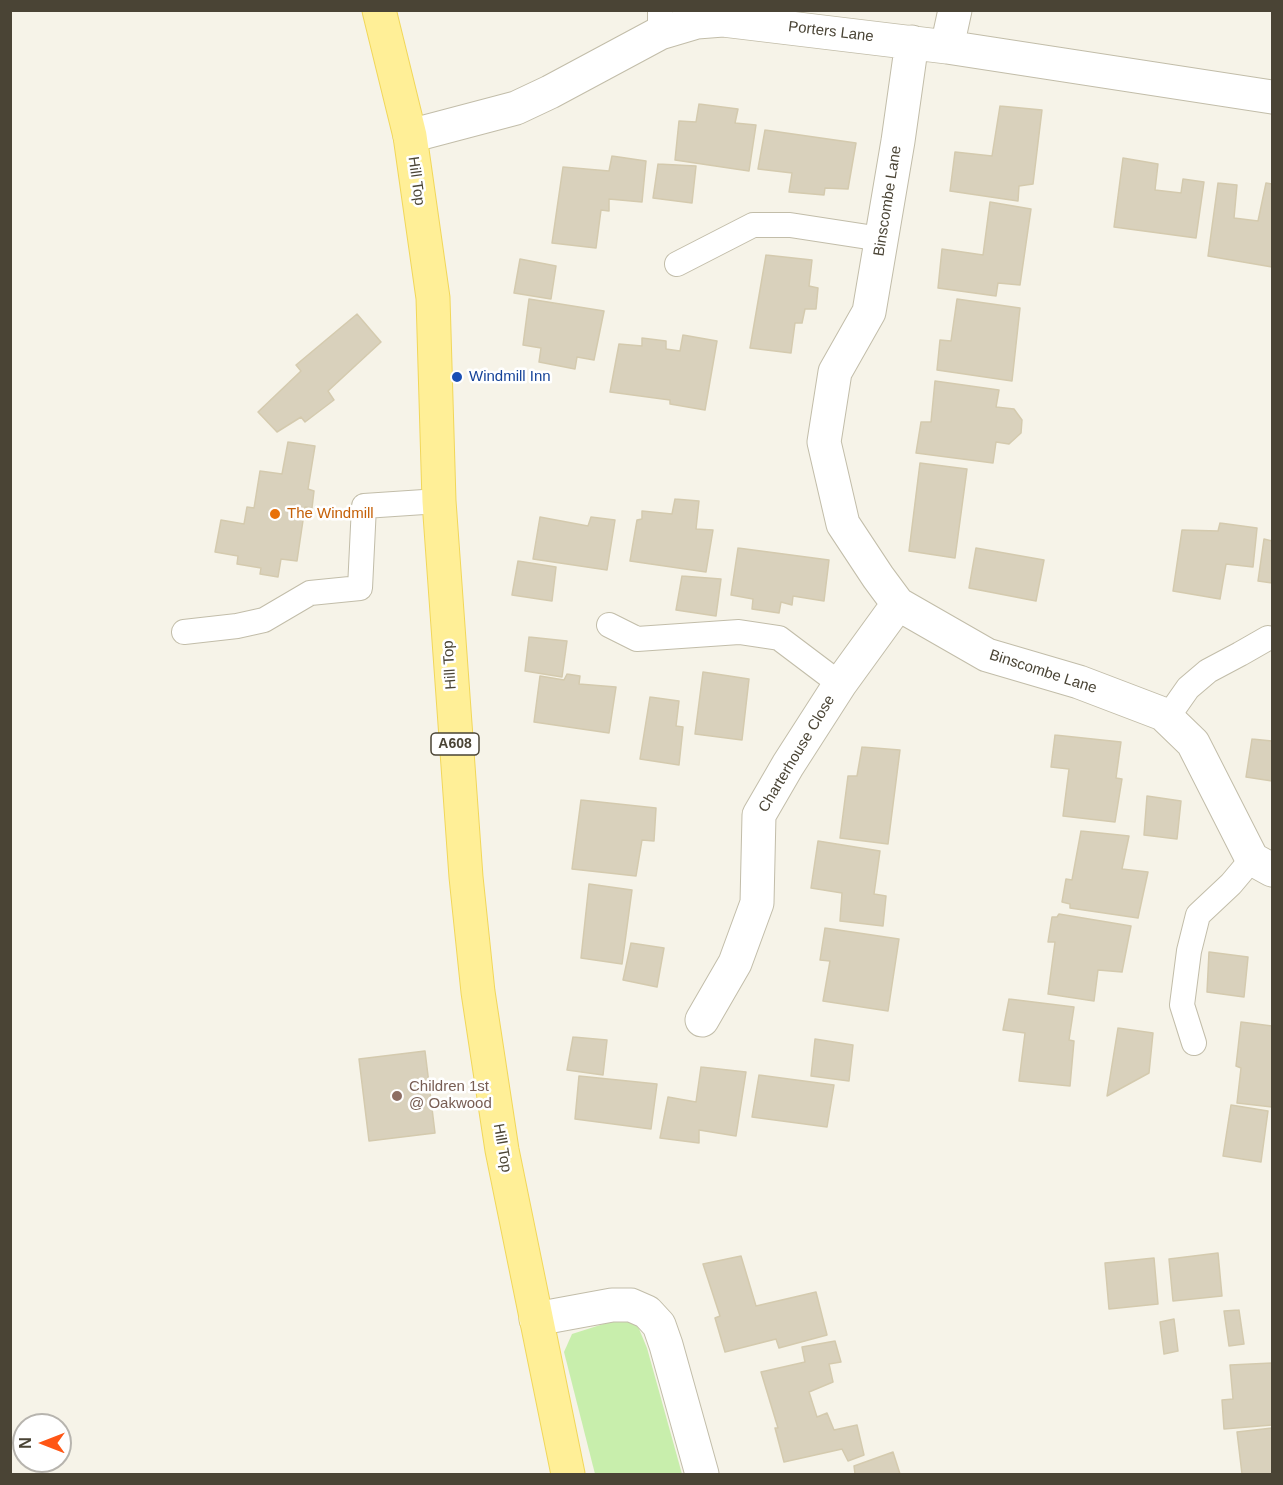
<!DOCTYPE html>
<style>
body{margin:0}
#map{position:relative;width:1283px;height:1485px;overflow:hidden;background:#f6f3e8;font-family:Arial,sans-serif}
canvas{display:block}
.frame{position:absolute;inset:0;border:12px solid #4a4435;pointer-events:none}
.north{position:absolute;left:12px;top:1413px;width:60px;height:60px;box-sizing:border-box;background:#fff;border:2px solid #b7b4ae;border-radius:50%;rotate:270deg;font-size:16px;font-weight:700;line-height:24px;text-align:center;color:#4a4435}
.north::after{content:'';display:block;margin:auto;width:21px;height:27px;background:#ff5615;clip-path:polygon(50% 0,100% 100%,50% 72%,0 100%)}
</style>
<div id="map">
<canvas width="1283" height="1485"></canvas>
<div class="frame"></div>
<div class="north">N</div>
</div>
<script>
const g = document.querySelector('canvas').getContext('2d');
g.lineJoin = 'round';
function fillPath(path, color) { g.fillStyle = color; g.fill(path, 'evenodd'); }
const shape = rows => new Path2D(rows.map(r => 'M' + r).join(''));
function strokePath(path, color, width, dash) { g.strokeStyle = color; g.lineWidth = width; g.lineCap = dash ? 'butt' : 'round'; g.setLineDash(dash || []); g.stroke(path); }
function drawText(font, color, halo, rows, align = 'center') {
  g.font = font + ' Arial,sans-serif'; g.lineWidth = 5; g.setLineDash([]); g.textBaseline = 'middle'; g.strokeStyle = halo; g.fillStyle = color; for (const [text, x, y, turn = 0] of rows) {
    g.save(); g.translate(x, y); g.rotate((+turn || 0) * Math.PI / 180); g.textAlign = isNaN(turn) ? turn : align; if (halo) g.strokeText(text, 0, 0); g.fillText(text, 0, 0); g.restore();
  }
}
fillPath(shape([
 [619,1319,637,1324,647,1348,682,1474,595,1474,564,1352,572,1334]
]), '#c8eeac');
const building = shape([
 [699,104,738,109,735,123,756,125,749,171,675,160,679,121,696,122,699,104],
 [1000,106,1042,110,1033,184,1019,186,1018,201,950,191,955,152,992,156,1000,106],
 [765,130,856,143,848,189,825,188,824,195,789,192,792,173,758,169,765,130],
 [612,156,646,161,642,202,609,199,609,211,601,210,596,248,552,243,563,167,609,171,612,156],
 [1123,158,1158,164,1155,190,1181,193,1183,179,1204,182,1196,238,1114,227,1123,158],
 [658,164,696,166,692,203,653,198,658,164],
 [1218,183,1237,185,1234,218,1258,221,1266,183,1272,184,1272,267,1208,256,1218,183],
 [990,202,1031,209,1020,285,998,283,996,296,938,288,942,249,983,255,990,202],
 [766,255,812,260,809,286,818,288,816,309,805,309,802,323,795,323,791,353,750,348,766,255],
 [520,259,556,266,551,299,514,293,520,259],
 [529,299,604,311,594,360,577,357,575,369,539,362,541,348,523,345,529,299],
 [957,299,1020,308,1012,381,937,370,940,340,951,341,957,299],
 [357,314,381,342,328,391,334,400,305,422,301,417,277,432,258,412,301,371,296,365,357,314],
 [683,335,717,341,705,410,670,404,670,400,610,392,619,344,642,346,642,338,666,341,666,349,680,351,683,335],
 [935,381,999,390,996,407,1014,409,1022,420,1021,433,1009,444,996,442,993,463,916,453,921,422,931,422,935,381],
 [288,442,315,446,308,489,314,491,312,508,305,507,297,561,281,559,278,577,260,574,261,568,237,564,238,556,215,552,221,520,244,524,247,507,254,508,260,471,282,474,288,442],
 [920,463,967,469,955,558,909,551,920,463],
 [675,499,699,501,696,529,713,530,706,572,630,561,637,520,642,519,642,511,672,514,675,499],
 [540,517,588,526,591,517,615,520,607,570,533,559,540,517],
 [1220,523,1257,528,1253,567,1226,564,1220,599,1173,591,1182,530,1218,531,1220,523],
 [1264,539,1272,541,1272,583,1258,581,1264,539],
 [738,548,829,560,824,601,793,596,792,605,781,602,779,613,752,609,753,599,731,595,738,548],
 [976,548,1044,560,1036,601,969,588,976,548],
 [518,561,556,567,552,601,512,595,518,561],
 [682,576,721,579,716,616,676,610,682,576],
 [529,637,567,641,562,677,525,671,529,637],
 [703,672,749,679,742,740,695,734,703,672],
 [567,674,580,676,579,684,616,687,609,733,534,722,540,676,564,680,567,674],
 [650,697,679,701,676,726,683,727,679,765,640,759,650,697],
 [1055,735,1121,742,1116,778,1122,779,1115,822,1063,816,1069,769,1051,767,1055,735],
 [1252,739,1272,741,1272,781,1246,777,1252,739],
 [862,747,900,750,888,844,840,838,848,776,857,776,862,747],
 [1147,796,1181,801,1177,839,1144,835,1147,796],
 [581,800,656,808,654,841,642,840,636,876,572,869,581,800],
 [1081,831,1129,836,1122,869,1148,872,1138,918,1070,908,1070,904,1062,902,1066,879,1072,880,1081,831],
 [818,841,880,851,874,894,886,896,883,926,840,921,842,893,811,888,818,841],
 [589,884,632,890,622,964,581,958,589,884],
 [1059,914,1131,926,1122,972,1098,970,1094,1001,1048,994,1055,942,1048,942,1052,917,1057,917,1059,914],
 [825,928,899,939,888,1011,823,1001,830,961,820,960,825,928],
 [631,943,664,948,657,987,623,980,631,943],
 [1209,952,1248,957,1244,997,1207,992,1209,952],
 [1009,999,1074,1007,1069,1040,1074,1041,1070,1086,1019,1081,1025,1033,1003,1030,1009,999],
 [1241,1022,1272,1026,1272,1107,1237,1103,1241,1068,1236,1066,1241,1022],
 [1118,1028,1153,1033,1149,1073,1107,1096,1118,1028],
 [573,1037,607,1040,603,1075,567,1070,573,1037],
 [815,1039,853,1045,849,1081,811,1076,815,1039],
 [425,1051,435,1133,369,1141,359,1059,425,1051],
 [701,1067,746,1072,736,1136,699,1130,699,1143,660,1138,668,1097,696,1102,701,1067],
 [759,1075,834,1085,827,1127,752,1117,759,1075],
 [579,1076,657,1084,651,1129,575,1119,579,1076],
 [1231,1105,1268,1111,1261,1162,1223,1156,1231,1105],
 [1218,1253,1222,1296,1173,1301,1169,1259,1218,1253],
 [741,1256,756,1306,816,1292,827,1335,779,1348,776,1339,725,1352,715,1318,720,1316,703,1264,741,1256],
 [1154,1258,1158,1304,1109,1309,1105,1263,1154,1258],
 [1239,1310,1244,1344,1229,1346,1224,1311,1239,1310],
 [1174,1319,1178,1351,1164,1354,1160,1322,1174,1319],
 [835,1341,841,1362,829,1364,833,1382,809,1392,817,1417,827,1413,834,1430,857,1425,864,1455,848,1461,842,1449,784,1462,775,1428,778,1428,761,1372,805,1362,802,1347,835,1341],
 [1272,1363,1272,1425,1224,1429,1222,1400,1233,1399,1230,1365,1272,1363],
 [1272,1428,1272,1474,1242,1474,1237,1432,1272,1428],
 [893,1452,900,1474,855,1474,854,1466,893,1452]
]);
fillPath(building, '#d9d1bc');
strokePath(building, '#d4caae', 1.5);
const lane = shape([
 [660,10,660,33],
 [677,264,753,225,790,225,881,239],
 [609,625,637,639,739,632,779,638,840,684],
 [184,632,237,626,264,620,310,593,360,588,364,506,439,501],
 [1167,718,1188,688,1208,671,1240,654,1268,638],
 [1194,1043,1182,1005,1189,951,1198,915,1231,884,1252,859]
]);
const street = shape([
 [912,42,898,141,869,312,835,372,824,442,843,524,878,577,898,604,987,655,1079,682,1163,714,1193,743,1252,859,1272,870],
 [947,47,955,10],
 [410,136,516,108,550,92,660,33,697,22,723,20,947,47,1272,97],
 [702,1020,735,963,757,903,759,815,788,765,840,684,898,604],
 [536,1319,612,1305,631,1305,647,1312,659,1325,666,1345,702,1474]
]);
const primary = shape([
 [379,10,410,136,433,298,439,501,466,877,478,992,502,1150,568,1474]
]);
strokePath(lane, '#c2bda9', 26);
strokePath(street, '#c2bda9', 35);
strokePath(primary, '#f1d75a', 35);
strokePath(lane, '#fff', 24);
strokePath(street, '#fff', 33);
strokePath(primary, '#ffef97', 33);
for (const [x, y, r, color] of [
 [457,377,6,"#1a4fb4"],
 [275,514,6,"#e8710a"],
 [397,1096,6,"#8d6e63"]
]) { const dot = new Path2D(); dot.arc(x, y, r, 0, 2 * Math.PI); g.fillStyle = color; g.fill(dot); strokePath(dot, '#fff', 2); }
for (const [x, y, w] of [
 [455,744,48]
]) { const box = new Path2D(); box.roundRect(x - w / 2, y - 11, w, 22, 4.5); g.fillStyle = '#fff'; g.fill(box); strokePath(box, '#4a4435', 1.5); }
drawText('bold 14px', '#4a4435', null, [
 ["A608",455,744]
]);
drawText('15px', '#4a4435', '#fff', [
 ["Porters Lane",831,32,7],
 ["Hill Top",416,181,82],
 ["Binscombe Lane",888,201,-81],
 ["Hill Top",450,665,-94],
 ["Binscombe Lane",1043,672,18],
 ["Charterhouse Close",797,754,-59],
 ["Hill Top",502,1148,80]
]);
drawText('15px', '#164399', '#fff', [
 ["Windmill Inn",469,377]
], 'left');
drawText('15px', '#c56008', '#fff', [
 ["The Windmill",287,514]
], 'left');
drawText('15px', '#785e54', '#fff', [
 ["Children 1st",409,1087],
 ["@ Oakwood",409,1104]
], 'left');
</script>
